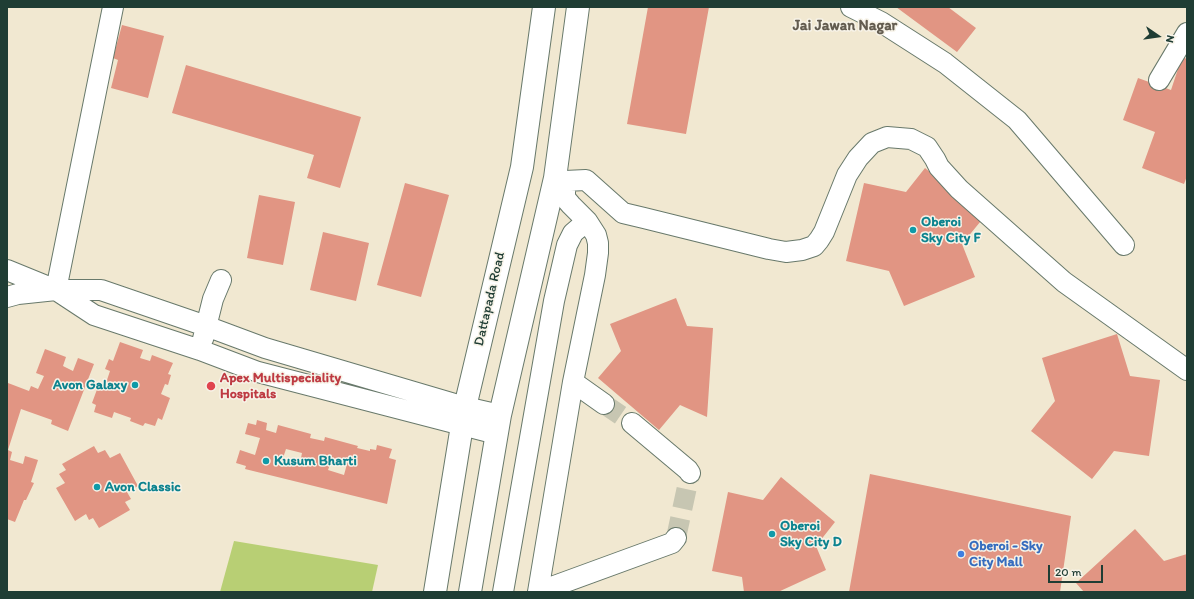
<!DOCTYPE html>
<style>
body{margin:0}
#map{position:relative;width:1194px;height:599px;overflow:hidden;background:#f1e8d1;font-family:Itim,sans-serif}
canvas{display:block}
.frame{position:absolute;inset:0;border:8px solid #1f3d34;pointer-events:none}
.north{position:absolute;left:1138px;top:16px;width:40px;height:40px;-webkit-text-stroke:3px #f7f3e8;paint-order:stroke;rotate:103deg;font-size:11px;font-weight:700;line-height:16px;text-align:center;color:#1f3d34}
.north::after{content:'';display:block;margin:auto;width:14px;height:18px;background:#1f3d34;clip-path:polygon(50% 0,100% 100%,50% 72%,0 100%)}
.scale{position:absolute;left:1048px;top:565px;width:55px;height:18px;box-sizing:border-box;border:2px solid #1f3d34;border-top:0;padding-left:5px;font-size:12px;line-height:14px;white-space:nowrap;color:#1f3d34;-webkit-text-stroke:3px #f7f3e8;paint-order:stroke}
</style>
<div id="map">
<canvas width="1194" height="599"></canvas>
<div class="frame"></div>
<div class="north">N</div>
<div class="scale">20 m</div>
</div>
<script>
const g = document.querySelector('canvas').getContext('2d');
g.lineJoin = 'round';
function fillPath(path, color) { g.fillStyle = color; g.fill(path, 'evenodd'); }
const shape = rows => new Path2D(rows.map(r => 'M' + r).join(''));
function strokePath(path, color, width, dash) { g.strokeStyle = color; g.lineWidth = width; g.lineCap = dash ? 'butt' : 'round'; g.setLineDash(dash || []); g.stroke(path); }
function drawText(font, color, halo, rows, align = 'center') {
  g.font = font + ' Itim,sans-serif'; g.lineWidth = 3; g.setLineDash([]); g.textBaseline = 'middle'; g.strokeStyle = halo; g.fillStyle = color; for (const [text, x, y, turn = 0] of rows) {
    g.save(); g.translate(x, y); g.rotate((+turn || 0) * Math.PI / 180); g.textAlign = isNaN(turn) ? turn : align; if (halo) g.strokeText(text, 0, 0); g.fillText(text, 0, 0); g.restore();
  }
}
fillPath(shape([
 [234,541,378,565,372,592,220,592]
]), '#b8cf74');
fillPath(shape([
 [648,7,709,7,686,134,627,124],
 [896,7,948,7,976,28,957,52],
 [122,25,164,36,148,98,111,88,118,60,113,58],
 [1182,57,1187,59,1187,176,1184,184,1142,168,1155,132,1123,120,1138,78,1171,90],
 [186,65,361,117,340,188,307,178,314,155,172,113],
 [925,168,985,216,962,244,975,277,904,306,889,271,846,261,864,183,906,192],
 [405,183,449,195,421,297,377,285],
 [259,195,295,202,283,265,247,258],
 [323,232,369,243,356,301,310,290],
 [676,298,687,326,713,328,707,417,680,405,659,430,598,378,621,351,610,324],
 [1117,334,1130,376,1160,380,1149,456,1114,451,1092,479,1031,431,1055,401,1042,358],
 [120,342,143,350,140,358,150,361,152,355,173,363,168,374,171,375,168,385,165,384,161,394,170,398,162,420,158,418,155,426,145,423,143,426,130,421,131,418,114,412,112,418,94,412,96,405,92,403,99,384,105,386,110,371,105,369,109,359,113,361],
 [45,349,66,357,63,366,73,371,78,358,94,364,68,431,51,424,52,420,21,409,8,450,12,452,10,460,23,464,25,456,38,460,31,482,34,483,26,500,24,500,15,522,7,519,7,386,8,383,29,391,31,386,38,389,44,376,36,373],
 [257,420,267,423,266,430,276,433,278,425,311,434,310,438,324,441,325,437,358,446,357,448,370,451,370,449,376,450,377,445,392,449,389,458,396,460,387,504,245,469,246,466,236,463,240,450,255,455,260,438,245,434,248,423,256,425],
 [286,449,302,453,300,463,283,458],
 [332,459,347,464,344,475,328,470],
 [94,446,98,453,105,450,110,458,120,453,138,486,127,492,131,499,125,502,130,510,99,528,93,518,89,520,86,514,75,521,56,488,65,483,59,474,66,470,62,464],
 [870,474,1071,516,1060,592,849,592],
 [781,477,835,522,816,546,826,570,778,592,744,592,742,577,712,571,728,492,763,500],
 [1135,529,1164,561,1187,554,1187,592,1084,592,1076,583]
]), '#e19583');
strokePath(shape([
 [604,404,632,423],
 [676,538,690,473]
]), '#c7c6b2', 20, [20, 10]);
const minor = shape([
 [851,7,881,22,945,63,1017,120,1124,245],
 [1159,80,1187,33],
 [555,178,565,181,586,180,623,213,644,218,769,249,786,252,802,250,814,246,819,240,824,232,847,175,858,158,872,143,887,137,911,139,927,147,935,159,939,167,959,189,1064,282,1187,370],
 [7,270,56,290,94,315,200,350,258,372,497,434],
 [56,290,113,7],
 [7,297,18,294,56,290,101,290,206,326,265,348,465,407,500,415],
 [203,339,213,299,221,280],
 [573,382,604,404],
 [632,423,688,470,690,473],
 [503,592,554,301,567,245,573,233,587,221],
 [538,592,573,382,595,275,598,253,598,243,596,235,587,221,571,205,565,198,565,181],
 [538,592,672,543,676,538]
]);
const major = shape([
 [435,592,465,407,522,167,544,7],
 [470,592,500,415,555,178,578,7]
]);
strokePath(minor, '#68796b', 22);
strokePath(major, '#68796b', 24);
strokePath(minor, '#fff', 20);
strokePath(major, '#fff', 22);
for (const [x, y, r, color] of [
 [913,230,4,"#0f9aa8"],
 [135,385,4,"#0f9aa8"],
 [211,386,5,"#e0444e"],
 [266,461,4,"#0f9aa8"],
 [97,487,4,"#0f9aa8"],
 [772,534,4,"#0f9aa8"],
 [961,554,4,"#3f7fe0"]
]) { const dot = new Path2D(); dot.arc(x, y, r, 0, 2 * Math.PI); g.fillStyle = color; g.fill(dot); strokePath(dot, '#f7f3e8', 1.5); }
drawText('bold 14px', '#0d838f', '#f7f3e8', [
 ["Oberoi",921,222],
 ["Sky City F",921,238],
 ["Avon Galaxy",127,385,"right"],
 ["Kusum Bharti",274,461],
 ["Avon Classic",105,487],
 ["Oberoi",780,526],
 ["Sky City D",780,542]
], 'left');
drawText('14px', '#1f3d34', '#f7f3e8', [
 ["Dattapada Road",490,299,-77]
]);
drawText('bold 14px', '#be3a42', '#f7f3e8', [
 ["Apex Multispeciality",220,378],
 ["Hospitals",220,394]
], 'left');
drawText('bold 14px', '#366cbe', '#f7f3e8', [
 ["Oberoi - Sky",969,546],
 ["City Mall",969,562]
], 'left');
drawText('bold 15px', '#635c50', '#f7f3e8', [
 ["Jai Jawan Nagar",845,26]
]);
</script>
